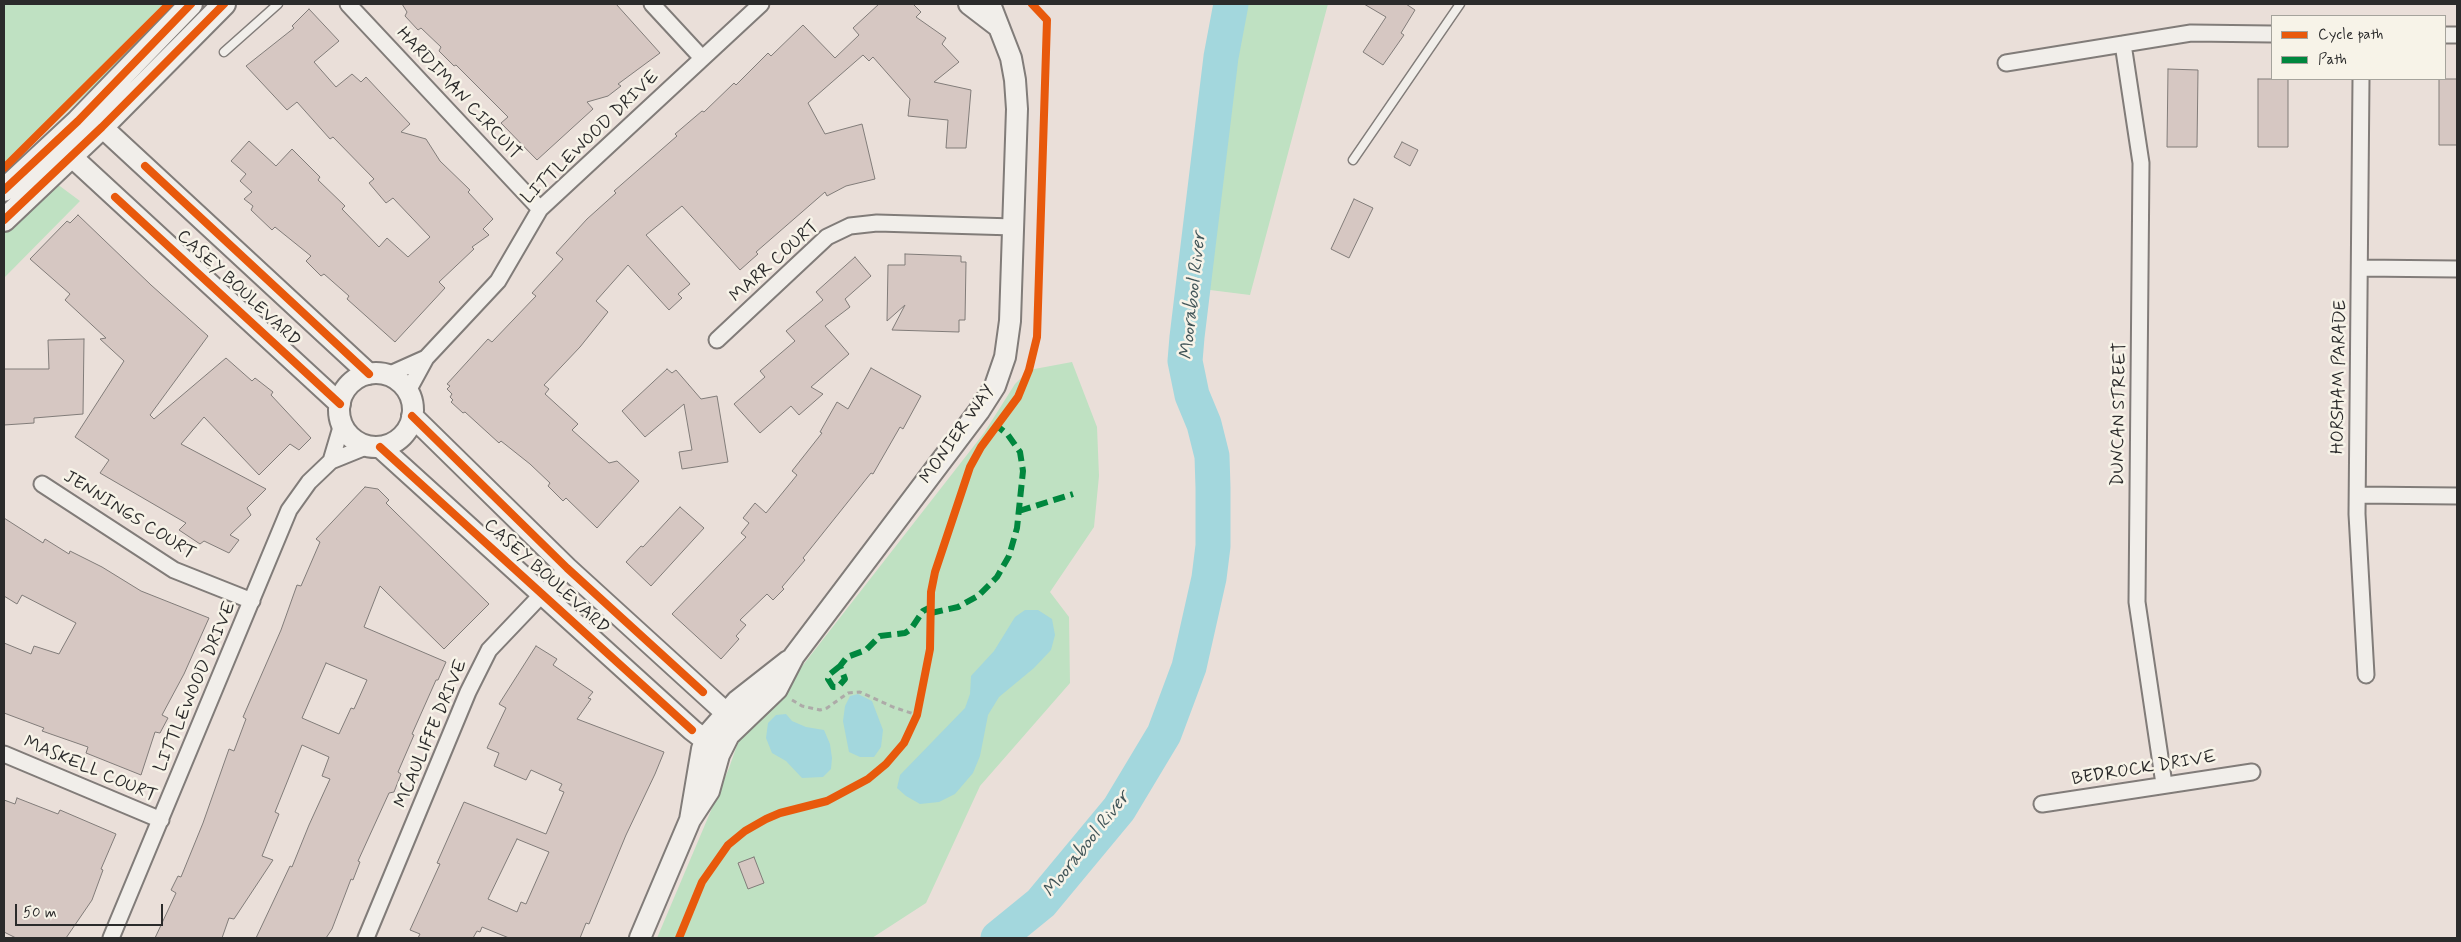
<!DOCTYPE html>
<style>
body{margin:0}
#map{position:relative;width:2461px;height:942px;overflow:hidden;background:#eadfd9;font-family:Mynerve,sans-serif}
canvas{display:block}
.frame{position:absolute;inset:0;border:5px solid #2b2b2b;pointer-events:none}
.legend{position:absolute;left:2271px;top:15px;width:175px;height:65px;box-sizing:border-box;background:#f7f3e8;border:1px solid #a5a39c;margin:0;padding:6px 9px;list-style:none;font-size:15px;color:#2b2b2b}
.legend li{display:flex;align-items:center;gap:10px;height:25px}
.legend b{width:25px;border:1px solid #a5a39c}
.scale{position:absolute;left:15px;top:904px;width:148px;height:22px;box-sizing:border-box;border:2px solid #2b2b2b;border-top:0;padding-left:6px;font-size:15px;line-height:18px;white-space:nowrap;color:#2b2b2b;-webkit-text-stroke:4px #f7f3e8;paint-order:stroke}
</style>
<div id="map">
<canvas width="2461" height="942"></canvas>
<div class="frame"></div>
<ul class="legend">
<li><b style="height:6px;background:#e8590c"></b>Cycle path</li>
<li><b style="height:6px;background:#00873e"></b>Path</li>
</ul>
<div class="scale">50 m</div>
</div>
<script>
const g = document.querySelector('canvas').getContext('2d');
g.lineJoin = 'round';
function fillPath(path, color) { g.fillStyle = color; g.fill(path, 'evenodd'); }
const shape = rows => new Path2D(rows.map(r => 'M' + r).join(''));
function strokePath(path, color, width, dash) { g.strokeStyle = color; g.lineWidth = width; g.lineCap = dash ? 'butt' : 'round'; g.setLineDash(dash || []); g.stroke(path); }
function drawText(font, color, halo, rows, align = 'center') {
  g.font = font + ' Mynerve,sans-serif'; g.lineWidth = 5; g.setLineDash([]); g.textBaseline = 'middle'; g.strokeStyle = halo; g.fillStyle = color; for (const [text, x, y, turn = 0] of rows) {
    g.save(); g.translate(x, y); g.rotate((+turn || 0) * Math.PI / 180); g.textAlign = isNaN(turn) ? turn : align; if (halo) g.strokeText(text, 0, 0); g.fillText(text, 0, 0); g.restore();
  }
}
fillPath(shape([
 [4,4,181,4,4,171],
 [1231,4,1328,4,1250,295,1194,288,1221,57],
 [49,178,80,201,4,278,4,220],
 [1072,362,1097,427,1099,476,1094,527,1050,592,1069,617,1070,683,980,786,926,903,872,938,657,938,729,768,742,731,771,706,984,433,1015,384,1029,370]
]), '#bfe1c2');
fillPath(shape([
 [1025,610,1038,610,1052,619,1055,635,1051,650,1034,668,999,697,988,715,980,756,973,773,955,794,939,802,920,804,906,796,897,788,900,775,965,708,970,694,971,676,994,651,1015,617],
 [858,694,872,701,883,730,881,747,874,757,860,757,849,752,843,721,845,706,850,696],
 [786,714,792,721,806,727,824,730,830,744,832,758,831,769,823,777,802,778,786,761,772,753,766,738,768,723,776,715]
]), '#a3d7dd');
strokePath(shape([
 [998,938,1041,903,1119,809,1164,734,1189,667,1209,578,1213,546,1213,488,1212,456,1204,424,1192,395,1185,361,1187,337,1221,57,1231,4]
]), '#a3d7dd', 35);
const building = shape([
 [402,4,616,4,660,53,618,84,621,86,608,96,587,102,593,109,537,160,501,123,508,117,456,65,454,66,439,51,441,47,421,28,418,30,405,16,407,12,402,4],
 [879,4,913,4,921,12,916,17,946,38,942,44,959,62,934,82,971,90,966,148,946,148,948,120,908,116,910,99,873,57,869,61,863,55,808,103,825,134,862,124,875,179,846,186,827,196,825,192,756,252,758,254,740,270,682,206,646,235,690,284,678,294,682,298,669,310,628,265,596,301,608,312,580,347,544,385,549,389,545,394,578,424,572,430,609,463,617,461,639,481,597,528,566,498,563,501,548,486,550,483,530,464,501,441,499,443,465,412,463,413,451,402,453,400,450,397,452,394,447,389,450,386,447,384,488,339,492,342,536,296,532,293,563,259,556,253,587,219,616,193,614,191,677,136,675,134,702,111,704,112,734,83,736,85,768,53,771,56,803,25,835,58,859,35,853,28,879,4],
 [1364,4,1406,4,1415,10,1401,33,1404,35,1383,65,1363,52,1386,17,1364,4],
 [309,9,339,41,314,62,336,87,352,74,361,82,366,77,410,124,401,132,426,139,440,161,470,190,468,192,493,219,483,229,489,235,472,247,474,249,439,282,445,288,395,342,347,299,349,296,324,274,321,276,306,261,311,256,275,227,272,230,251,210,253,206,244,199,252,192,240,181,246,174,231,161,249,141,276,166,292,149,320,177,318,180,345,206,342,209,379,247,387,238,408,257,430,237,393,198,386,203,369,183,374,179,333,137,330,139,297,102,287,110,246,66,294,28,292,26,309,9],
 [2168,69,2198,70,2197,147,2167,147,2168,69],
 [2258,79,2288,79,2288,147,2258,147,2258,79],
 [2439,79,2457,79,2457,145,2439,145,2439,79],
 [1402,142,1418,150,1410,166,1394,157,1402,142],
 [1354,199,1373,208,1349,258,1331,249,1354,199],
 [78,215,151,285,208,336,150,415,154,419,226,358,252,381,255,378,273,392,271,395,311,438,299,450,290,444,259,475,204,417,181,444,266,489,247,508,251,515,230,535,239,540,229,553,204,541,200,544,179,530,186,523,100,473,109,460,75,437,124,361,100,339,106,338,65,300,70,294,30,259,67,221,70,223,78,215],
 [905,254,961,256,961,262,966,262,965,320,959,320,959,332,892,330,905,305,887,321,888,265,905,265,905,254],
 [855,257,871,276,845,299,850,307,825,326,849,354,811,387,823,394,799,415,791,406,760,433,734,404,765,377,760,371,795,341,786,331,823,300,816,292,855,257],
 [84,339,83,414,34,418,34,423,4,425,4,369,49,369,48,340,84,339],
 [871,368,921,396,903,429,900,427,873,474,871,473,803,558,805,560,782,587,784,589,773,600,767,594,740,620,746,625,736,636,739,639,721,659,672,614,746,537,741,533,749,523,743,518,755,503,766,513,797,475,792,471,822,433,820,432,837,402,848,409,871,368],
 [667,369,672,373,676,370,701,399,717,396,728,462,682,469,679,452,692,450,684,404,645,437,622,411,667,369],
 [365,487,378,489,389,500,386,503,395,512,489,604,444,649,380,586,364,627,446,662,438,680,436,680,412,734,414,735,398,772,401,774,394,792,389,793,358,861,360,862,353,880,351,879,332,929,326,938,256,938,290,866,292,867,309,825,330,779,322,776,329,757,302,745,275,812,279,814,262,856,273,860,234,919,229,918,222,938,155,938,176,893,171,890,178,876,181,877,203,823,229,749,234,751,246,719,243,717,281,630,297,585,301,586,320,542,316,539,365,487],
 [326,663,367,680,354,709,351,708,339,734,302,718,326,663],
 [680,507,704,528,651,586,626,562,641,546,643,547,680,507],
 [4,518,43,543,45,539,69,554,70,551,102,567,141,591,209,618,184,674,162,715,168,718,160,733,155,732,141,775,86,753,88,747,42,731,44,728,4,713,4,643,31,654,34,646,59,654,76,623,22,595,17,604,4,596,4,518],
 [536,646,557,659,553,665,593,692,588,698,591,699,577,719,664,752,655,774,626,835,589,924,586,923,580,938,509,938,482,927,480,932,477,931,473,938,418,938,420,934,410,930,440,864,437,863,464,802,546,834,564,792,559,790,562,784,531,770,526,780,494,766,499,753,487,748,506,708,499,704,536,646],
 [517,839,549,852,526,904,521,902,517,912,488,899,517,839],
 [17,798,58,814,60,810,116,834,101,869,103,870,92,900,66,938,16,938,4,932,4,800,15,804,17,798],
 [754,857,764,883,748,889,738,863,754,857]
]);
fillPath(building, '#d6c7c2');
strokePath(building, '#817c79', 1);
const service = shape([
 [224,52,278,4],
 [1353,160,1460,4]
]);
const minor = shape([
 [348,4,540,209],
 [652,4,702,58],
 [2445,35,2457,35],
 [2123,44,2141,163,2137,602,2164,784],
 [2006,63,2191,33,2272,34],
 [2361,79,2357,514,2366,675],
 [2360,268,2457,269],
 [717,340,827,237,850,226,877,223,1014,227],
 [388,375,426,358],
 [408,391,426,358,498,281,540,209,761,4],
 [331,461,342,424],
 [42,484,174,570,252,601],
 [2358,495,2457,496],
 [4,754,161,820],
 [2042,804,2252,772],
 [111,938,289,510,309,482,331,461,368,446],
 [366,938,468,692,489,650,567,568]
]);
const tertiary = shape([
 [969,4,999,27],
 [102,127,369,374],
 [71,156,340,404],
 '339 410a37 37 0 1 1 74 0a37 37 0 1 1-74 0Z',
 [412,416,567,568,725,712,735,727],
 [380,447,692,730,705,740,723,745],
 [690,820,709,791,719,755,729,735,777,689,794,656,979,411,995,386,1005,357,1010,321,1017,109,1015,80,1011,58,990,4],
 [640,938,690,820,702,749,708,734,737,701,788,661]
]);
const secondary = shape([
 [4,190,78,121,191,4],
 [4,220,102,127,224,4]
]);
strokePath(service, '#817c79', 11);
strokePath(minor, '#817c79', 19);
strokePath(tertiary, '#817c79', 24);
strokePath(secondary, '#817c79', 26);
strokePath(shape([
 [792,700,802,706,820,710,827,708,848,693,860,692,893,707,917,715]
]), '#adaaa8', 3, [5, 4]);
strokePath(service, '#f1eeea', 8);
strokePath(minor, '#f1eeea', 15);
strokePath(tertiary, '#f1eeea', 20);
strokePath(secondary, '#f1eeea', 22);
strokePath(shape([
 [1019,511,1073,494],
 [931,613,958,607,978,596,997,577,1009,556,1017,528,1023,471,1020,452,1008,435,996,425],
 [840,666,830,674,828,679,833,687,838,687,845,679,840,666,847,657,866,650,880,636,905,633,911,629,923,611,931,607]
]), '#00873e', 6, [12, 6]);
strokePath(shape([
 [145,166,369,374],
 [4,168,169,4],
 [4,190,78,121,191,4],
 [115,197,340,404],
 [4,220,102,127,224,4],
 [412,416,567,568,703,692],
 [380,447,692,730],
 [679,938,702,882,728,845,745,831,766,819,780,813,827,801,868,779,886,764,904,743,917,715,930,649,931,592,935,572,970,467,981,447,1018,397,1029,370,1037,337,1047,20,1032,4]
]), '#e8590c', 8);
drawText('18px', '#2b2b2b', '#f7f3e8', [
 ["HARDIMAN CIRCUIT",458,94,47],
 ["LITTLEWOOD DRIVE",591,138,-44],
 ["MARR COURT",775,262,-42],
 ["CASEY BOULEVARD",238,289,43],
 ["HORSHAM PARADE",2340,377,-89],
 ["DUNCAN STREET",2120,414,-89],
 ["MONIER WAY",958,435,-55],
 ["JENNINGS COURT",129,516,32],
 ["CASEY BOULEVARD",546,577,42],
 ["LITTLEWOOD DRIVE",196,687,-67],
 ["MCAULIFFE DRIVE",432,734,-67],
 ["BEDROCK DRIVE",2144,769,-9],
 ["MASKELL COURT",90,770,23]
]);
drawText('italic 19px', '#415558', '#f7f3e8', [
 ["Moorabool River",1194,296,-84],
 ["Moorabool River",1087,845,-52]
]);
</script>
